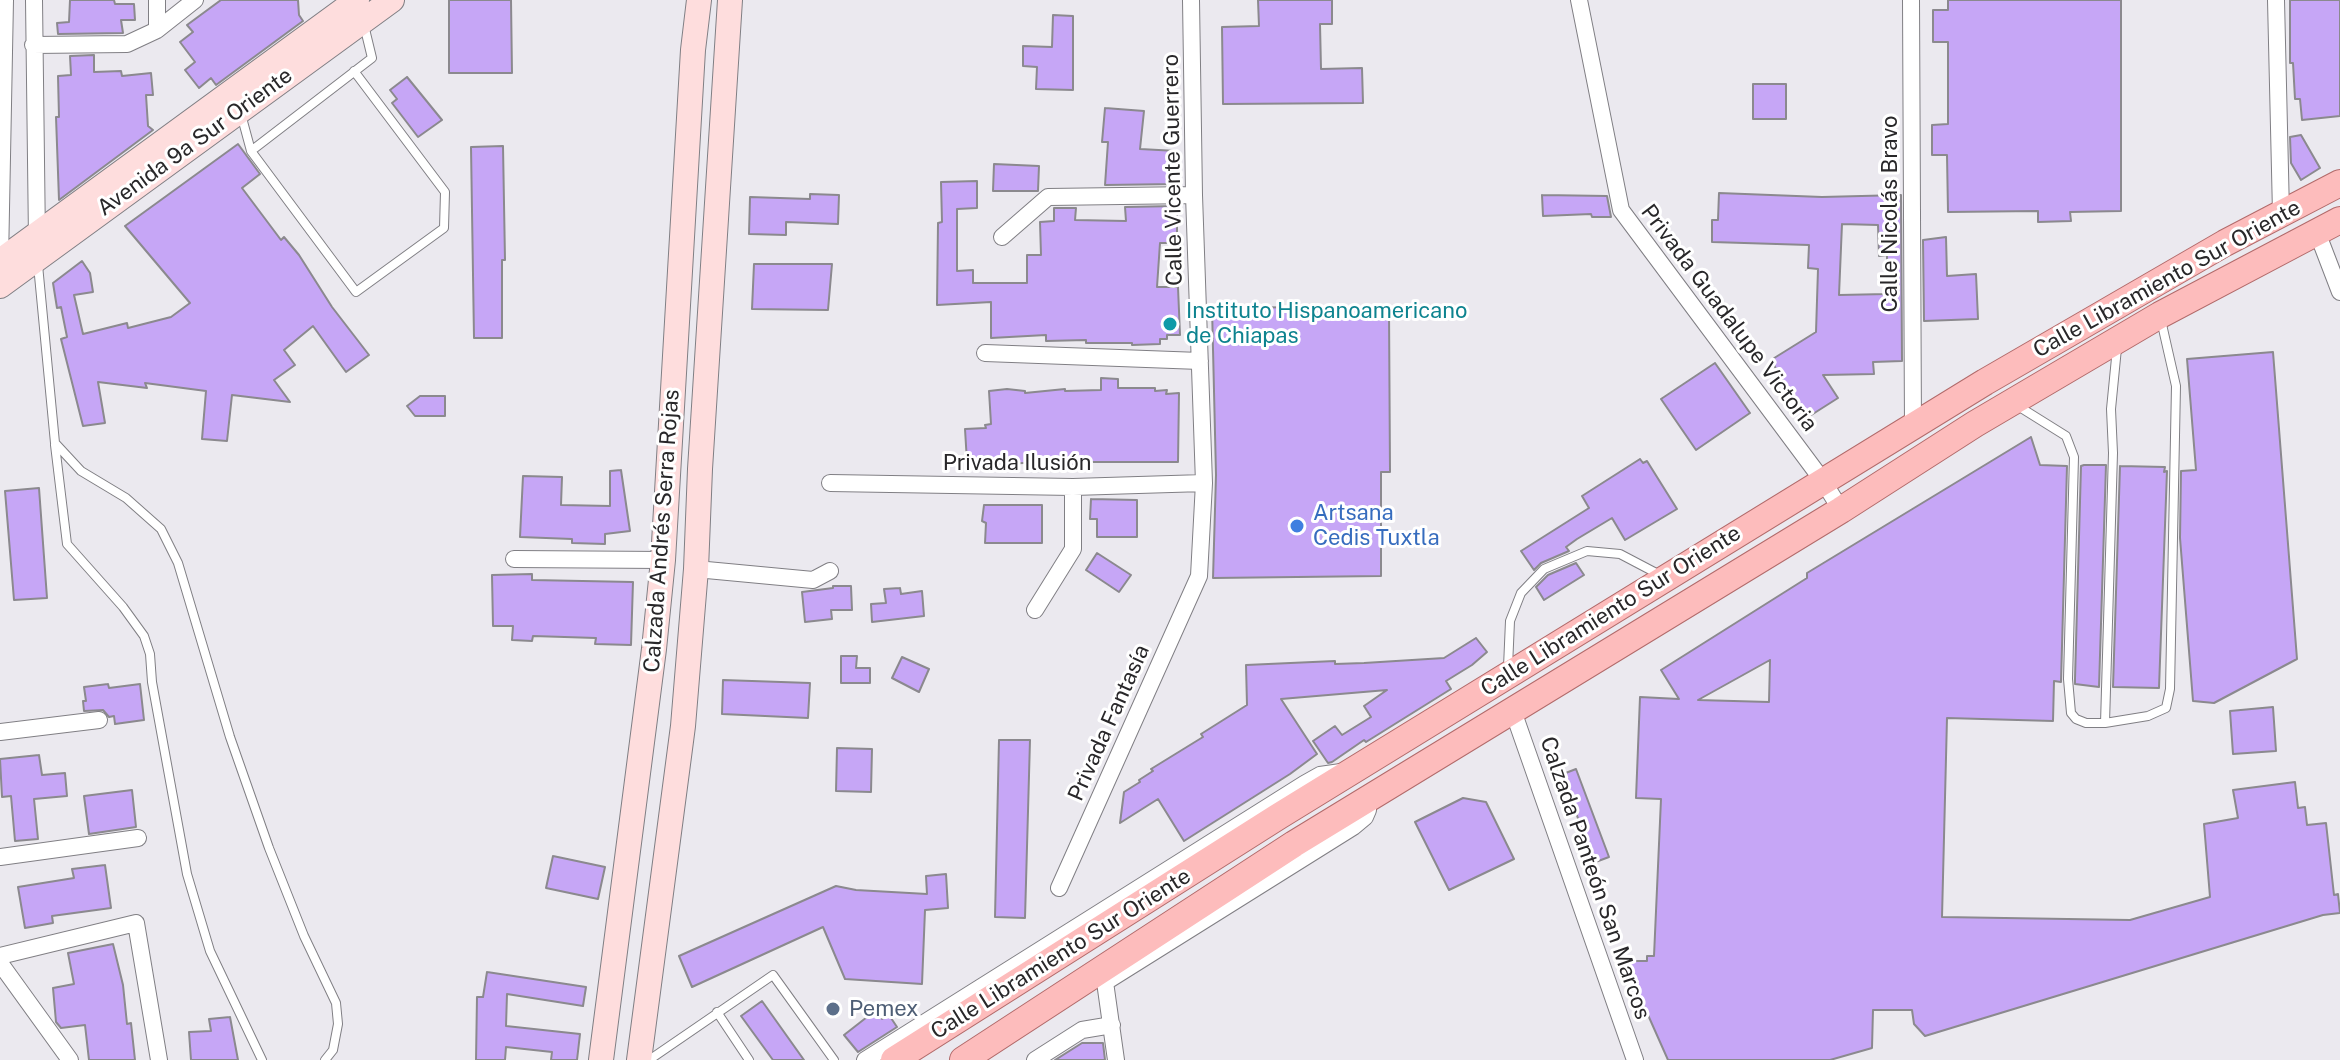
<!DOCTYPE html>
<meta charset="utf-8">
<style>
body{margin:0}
canvas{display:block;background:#ebe9ef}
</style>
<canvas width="2340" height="1060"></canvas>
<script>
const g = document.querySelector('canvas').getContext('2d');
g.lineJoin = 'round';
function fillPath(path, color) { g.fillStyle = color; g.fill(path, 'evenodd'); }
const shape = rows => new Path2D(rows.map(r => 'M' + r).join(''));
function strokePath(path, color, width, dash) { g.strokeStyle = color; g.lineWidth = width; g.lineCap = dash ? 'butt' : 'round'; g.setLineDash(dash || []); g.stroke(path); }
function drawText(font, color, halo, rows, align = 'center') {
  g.font = font + ' "Public Sans",sans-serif'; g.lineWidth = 6; g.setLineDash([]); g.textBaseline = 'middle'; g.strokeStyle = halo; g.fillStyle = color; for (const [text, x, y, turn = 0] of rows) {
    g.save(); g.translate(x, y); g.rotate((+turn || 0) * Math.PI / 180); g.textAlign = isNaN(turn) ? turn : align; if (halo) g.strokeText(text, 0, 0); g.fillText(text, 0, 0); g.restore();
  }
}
const building = shape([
 [70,0,114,0,115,4,134,4,135,20,121,20,123,33,58,34,57,23,69,22,70,0],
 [221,0,298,0,299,15,303,21,216,85,211,78,199,88,185,70,195,62,180,42,193,32,187,25,221,0],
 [449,0,511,0,512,73,449,73,449,0],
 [1258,0,1332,0,1332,24,1320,24,1321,69,1362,68,1363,103,1223,104,1222,27,1259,26,1258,0],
 [1948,0,2121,0,2121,211,2070,212,2071,221,2038,222,2038,211,1948,212,1947,155,1932,155,1932,125,1948,124,1948,42,1933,42,1933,10,1948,10,1948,0],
 [2290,0,2340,0,2340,116,2302,120,2300,99,2295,99,2293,63,2290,63,2290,0],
 [1053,15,1073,16,1073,90,1036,89,1037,67,1023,66,1023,46,1052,47,1053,15],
 [94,55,94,72,121,71,122,76,151,73,153,95,146,95,148,126,153,130,59,200,56,117,59,117,58,76,71,75,70,56,94,55],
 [407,77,442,120,418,137,392,103,397,99,390,90,407,77],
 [1753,84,1786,84,1786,119,1753,119,1753,84],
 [1105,108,1144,111,1140,149,1177,151,1175,184,1105,185,1108,142,1102,142,1105,108],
 [2301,135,2320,168,2301,180,2291,163,2290,137,2301,135],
 [238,144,260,174,242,188,281,240,284,237,299,255,332,307,369,355,346,372,313,326,284,350,295,365,274,380,290,402,232,395,227,441,202,439,206,391,145,383,147,388,98,382,105,423,83,426,61,339,67,337,61,307,57,308,53,283,82,261,90,273,93,292,74,295,83,334,127,323,128,328,171,317,190,303,125,226,238,144],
 [503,146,505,260,502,260,502,338,474,338,471,147,503,146],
 [994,164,1039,166,1038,191,993,191,994,164],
 [977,181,977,208,957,209,957,271,973,270,973,283,1027,283,1027,255,1041,255,1040,222,1054,221,1054,208,1076,208,1075,220,1126,221,1125,207,1177,206,1177,243,1160,243,1157,287,1178,287,1180,335,1167,335,1167,339,1160,339,1160,344,1132,345,1132,343,1086,343,1086,340,1046,341,1046,335,991,338,991,302,937,305,938,223,942,222,941,182,977,181],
 [1719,193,1822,197,1901,195,1902,361,1873,362,1874,374,1823,375,1838,398,1805,419,1771,360,1816,332,1818,269,1808,268,1809,245,1712,242,1712,220,1718,220,1719,193],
 [1842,224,1878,225,1879,256,1887,255,1887,294,1839,295,1842,224],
 [810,194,839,195,838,224,786,222,786,235,749,234,750,197,810,199,810,194],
 [1542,195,1607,196,1611,217,1592,217,1591,214,1543,216,1542,195],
 [1946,237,1947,276,1976,274,1978,319,1924,321,1923,240,1946,237],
 [754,264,832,264,828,310,752,309,754,264],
 [1212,307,1389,308,1390,472,1381,472,1381,576,1213,578,1216,475,1212,307],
 [2273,352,2297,659,2214,703,2193,701,2180,538,2181,471,2196,470,2187,359,2273,352],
 [1715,363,1750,413,1696,450,1661,399,1715,363],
 [1101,378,1118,379,1118,388,1155,388,1155,391,1167,390,1166,394,1179,393,1178,462,1083,462,1083,466,1063,464,1063,471,1043,470,1042,462,1005,464,987,464,987,461,967,462,965,429,986,428,985,425,991,424,989,391,1007,389,1025,391,1025,393,1065,389,1065,391,1101,390,1101,378],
 [420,396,445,396,445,416,415,416,407,406,420,396],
 [2031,437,2040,465,2067,466,2061,682,2054,681,2053,721,1947,718,1942,917,2130,920,2210,897,2204,824,2238,818,2233,790,2295,782,2298,808,2305,807,2307,825,2326,823,2334,895,2338,894,2340,913,2323,915,1925,1036,1914,1024,1912,1010,1873,1010,1872,1048,1830,1060,1668,1060,1624,961,1647,961,1647,956,1654,956,1661,799,1636,798,1640,697,1679,699,1661,670,1807,578,1807,573,2031,437],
 [1770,660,1769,702,1698,700,1770,660],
 [1640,459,1643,463,1647,461,1677,509,1625,540,1612,518,1577,539,1566,547,1569,551,1541,563,1534,570,1521,551,1589,508,1582,496,1640,459],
 [2084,465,2106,465,2099,687,2075,684,2075,679,2081,466,2084,465],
 [2120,466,2165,467,2164,472,2167,471,2159,688,2113,687,2120,466],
 [621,470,630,531,605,534,605,544,572,543,572,539,520,537,523,476,562,477,561,505,610,506,610,471,621,470],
 [39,488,47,598,14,600,5,491,39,488],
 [1091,499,1137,500,1137,537,1097,537,1097,519,1090,519,1091,499],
 [984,505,1042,505,1042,543,985,543,986,523,982,521,984,505],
 [1097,553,1131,575,1119,592,1086,570,1097,553],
 [1576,563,1584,575,1544,600,1536,587,1548,575,1576,563],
 [532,574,532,580,633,582,631,645,595,644,596,638,533,636,532,641,512,640,513,626,493,626,492,575,532,574],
 [833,586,851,586,852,610,831,610,832,619,805,622,802,592,833,588,833,586],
 [900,588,901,594,922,591,924,616,872,622,871,604,886,603,884,589,900,588],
 [1476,638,1487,652,1472,665,1446,681,1451,689,1366,742,1364,740,1332,762,1328,763,1313,741,1335,726,1342,735,1371,717,1364,706,1387,690,1281,699,1317,754,1290,774,1184,841,1158,799,1120,823,1124,792,1140,782,1139,780,1153,771,1151,769,1203,737,1201,734,1247,705,1246,665,1335,661,1335,664,1364,663,1444,658,1476,638],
 [841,656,857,656,856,668,870,668,870,683,841,683,841,656],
 [902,657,929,669,919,692,892,678,902,657],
 [723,680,810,683,808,718,722,714,723,680],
 [108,684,109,688,140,684,144,720,115,724,114,716,109,717,103,710,84,711,83,701,86,701,84,687,108,684],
 [2273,707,2276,751,2233,754,2230,711,2273,707],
 [999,740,1030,740,1025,918,995,917,999,740],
 [837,748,872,749,871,792,836,791,837,748],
 [39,755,42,775,65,773,67,796,34,799,38,839,15,841,11,796,2,797,0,759,39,755],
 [1576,769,1609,857,1593,863,1563,774,1576,769],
 [132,790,136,827,89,834,84,796,132,790],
 [1463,798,1486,802,1514,859,1449,890,1415,822,1463,798],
 [553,856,605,867,598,899,546,888,553,856],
 [105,865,111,908,52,916,53,923,25,928,18,887,74,878,72,869,105,865],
 [946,874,948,908,925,910,922,984,845,979,823,927,692,987,679,956,836,886,856,890,927,894,926,876,946,874],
 [113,944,123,985,127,1024,131,1023,135,1060,89,1060,85,1025,61,1028,56,1022,53,988,74,984,68,953,113,944],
 [487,972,586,987,583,1006,507,994,506,1026,580,1034,577,1060,551,1060,552,1052,506,1047,505,1060,476,1060,477,997,483,997,487,972],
 [762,1001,804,1060,773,1060,741,1016,762,1001],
 [876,1010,882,1019,889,1015,897,1027,858,1052,844,1035,876,1010],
 [230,1017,238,1060,191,1060,189,1032,211,1031,209,1019,230,1017],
 [1082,1043,1103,1043,1105,1060,1055,1060,1082,1043]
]);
fillPath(building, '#c6a6f6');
strokePath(building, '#8b898e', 2);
const lane = shape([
 [241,114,251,151,356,292,444,228,445,192,354,71],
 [251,151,372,58,364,25],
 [38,265,55,443,81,471,126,498,161,529,178,563,230,737,269,848,304,936,336,1003,338,1024,333,1050,325,1060],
 [2018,406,2066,436,2074,457,2068,679,2071,713,2076,719,2086,723,2105,723,2148,716,2166,708,2170,689,2176,386,2161,320],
 [55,445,67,544,123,607,144,636,150,654,152,682,187,874,210,951,262,1060],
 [1508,667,1510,621,1521,593,1544,569,1587,551,1620,554,1660,575],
 [2105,723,2113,453,2111,409,2117,348],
 [717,1012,749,1060],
 [649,1060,773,975,834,1060]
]);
const street = shape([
 [34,0,37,240],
 [1579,0,1621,210,1823,481,1841,510],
 [1911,0,1913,427],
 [2276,0,2281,213],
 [157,30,157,0],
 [33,45,127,44,157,30,195,0],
 [2317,232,2340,292],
 [1002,237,1048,197,1194,195],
 [0,261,5,0],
 [985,353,1200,361],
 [830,483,1073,487,1204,483],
 [514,559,663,560],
 [696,569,813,580,830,571],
 [1035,610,1073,549,1073,487],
 [1513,711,1635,1060],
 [0,732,99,720],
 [0,857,138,838],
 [1059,888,1199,576,1204,483,1194,195,1191,0],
 [0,956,136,923,159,1060],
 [0,963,70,1060],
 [1107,981,1353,827,1365,817,1368,810,1368,798],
 [1105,982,1116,1060],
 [865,1060,1304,784,1320,775,1341,772],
 [1035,1060,1082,1030,1112,1025]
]);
const secondary = shape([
 [0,261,357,0],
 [0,286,392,0],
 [601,1060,654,649,663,560,693,50,699,0],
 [639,1060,683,726,696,569,700,469,730,0]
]);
const primary = shape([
 [894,1060,1279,816,1985,382,2225,243,2340,183],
 [963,1060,1294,844,1841,510,1975,424,2160,315,2340,220]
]);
strokePath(lane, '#807f84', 10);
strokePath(street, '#807f84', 18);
strokePath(secondary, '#807f84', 26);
strokePath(primary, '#b26b6b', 28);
strokePath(lane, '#fff', 8);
strokePath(street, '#fff', 16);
strokePath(secondary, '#fedddd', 24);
strokePath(primary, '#fdbcbc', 26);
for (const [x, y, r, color] of [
 [1170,324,8,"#0f9aa8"],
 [1297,526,8,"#3f7fe0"],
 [833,1009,8,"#5c6f8a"]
]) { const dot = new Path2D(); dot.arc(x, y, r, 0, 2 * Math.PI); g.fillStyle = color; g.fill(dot); strokePath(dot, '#fff', 3); }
drawText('22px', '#282729', '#fff', [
 ["Avenida 9a Sur Oriente",195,142,-36],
 ["Calle Vicente Guerrero",1173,170,-91],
 ["Calle Nicolás Bravo",1890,214,-90],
 ["Calle Libramiento Sur Oriente",2167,279,-29],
 ["Privada Guadalupe Victoria",1729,318,53],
 ["Privada Ilusión",1017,463],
 ["Calzada Andrés Serra Rojas",662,531,-86],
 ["Calle Libramiento Sur Oriente",1611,611,-32],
 ["Privada Fantasía",1109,723,-66],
 ["Calzada Panteón San Marcos",1595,878,71],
 ["Calle Libramiento Sur Oriente",1061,954,-32]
]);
drawText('22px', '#0d838f', '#fff', [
 ["Instituto Hispanoamericano",1186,311],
 ["de Chiapas",1186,336]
], 'left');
drawText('22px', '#366cbe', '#fff', [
 ["Artsana",1313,513],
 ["Cedis Tuxtla",1313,538]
], 'left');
drawText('22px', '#4e5e75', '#fff', [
 ["Pemex",849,1009]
], 'left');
</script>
